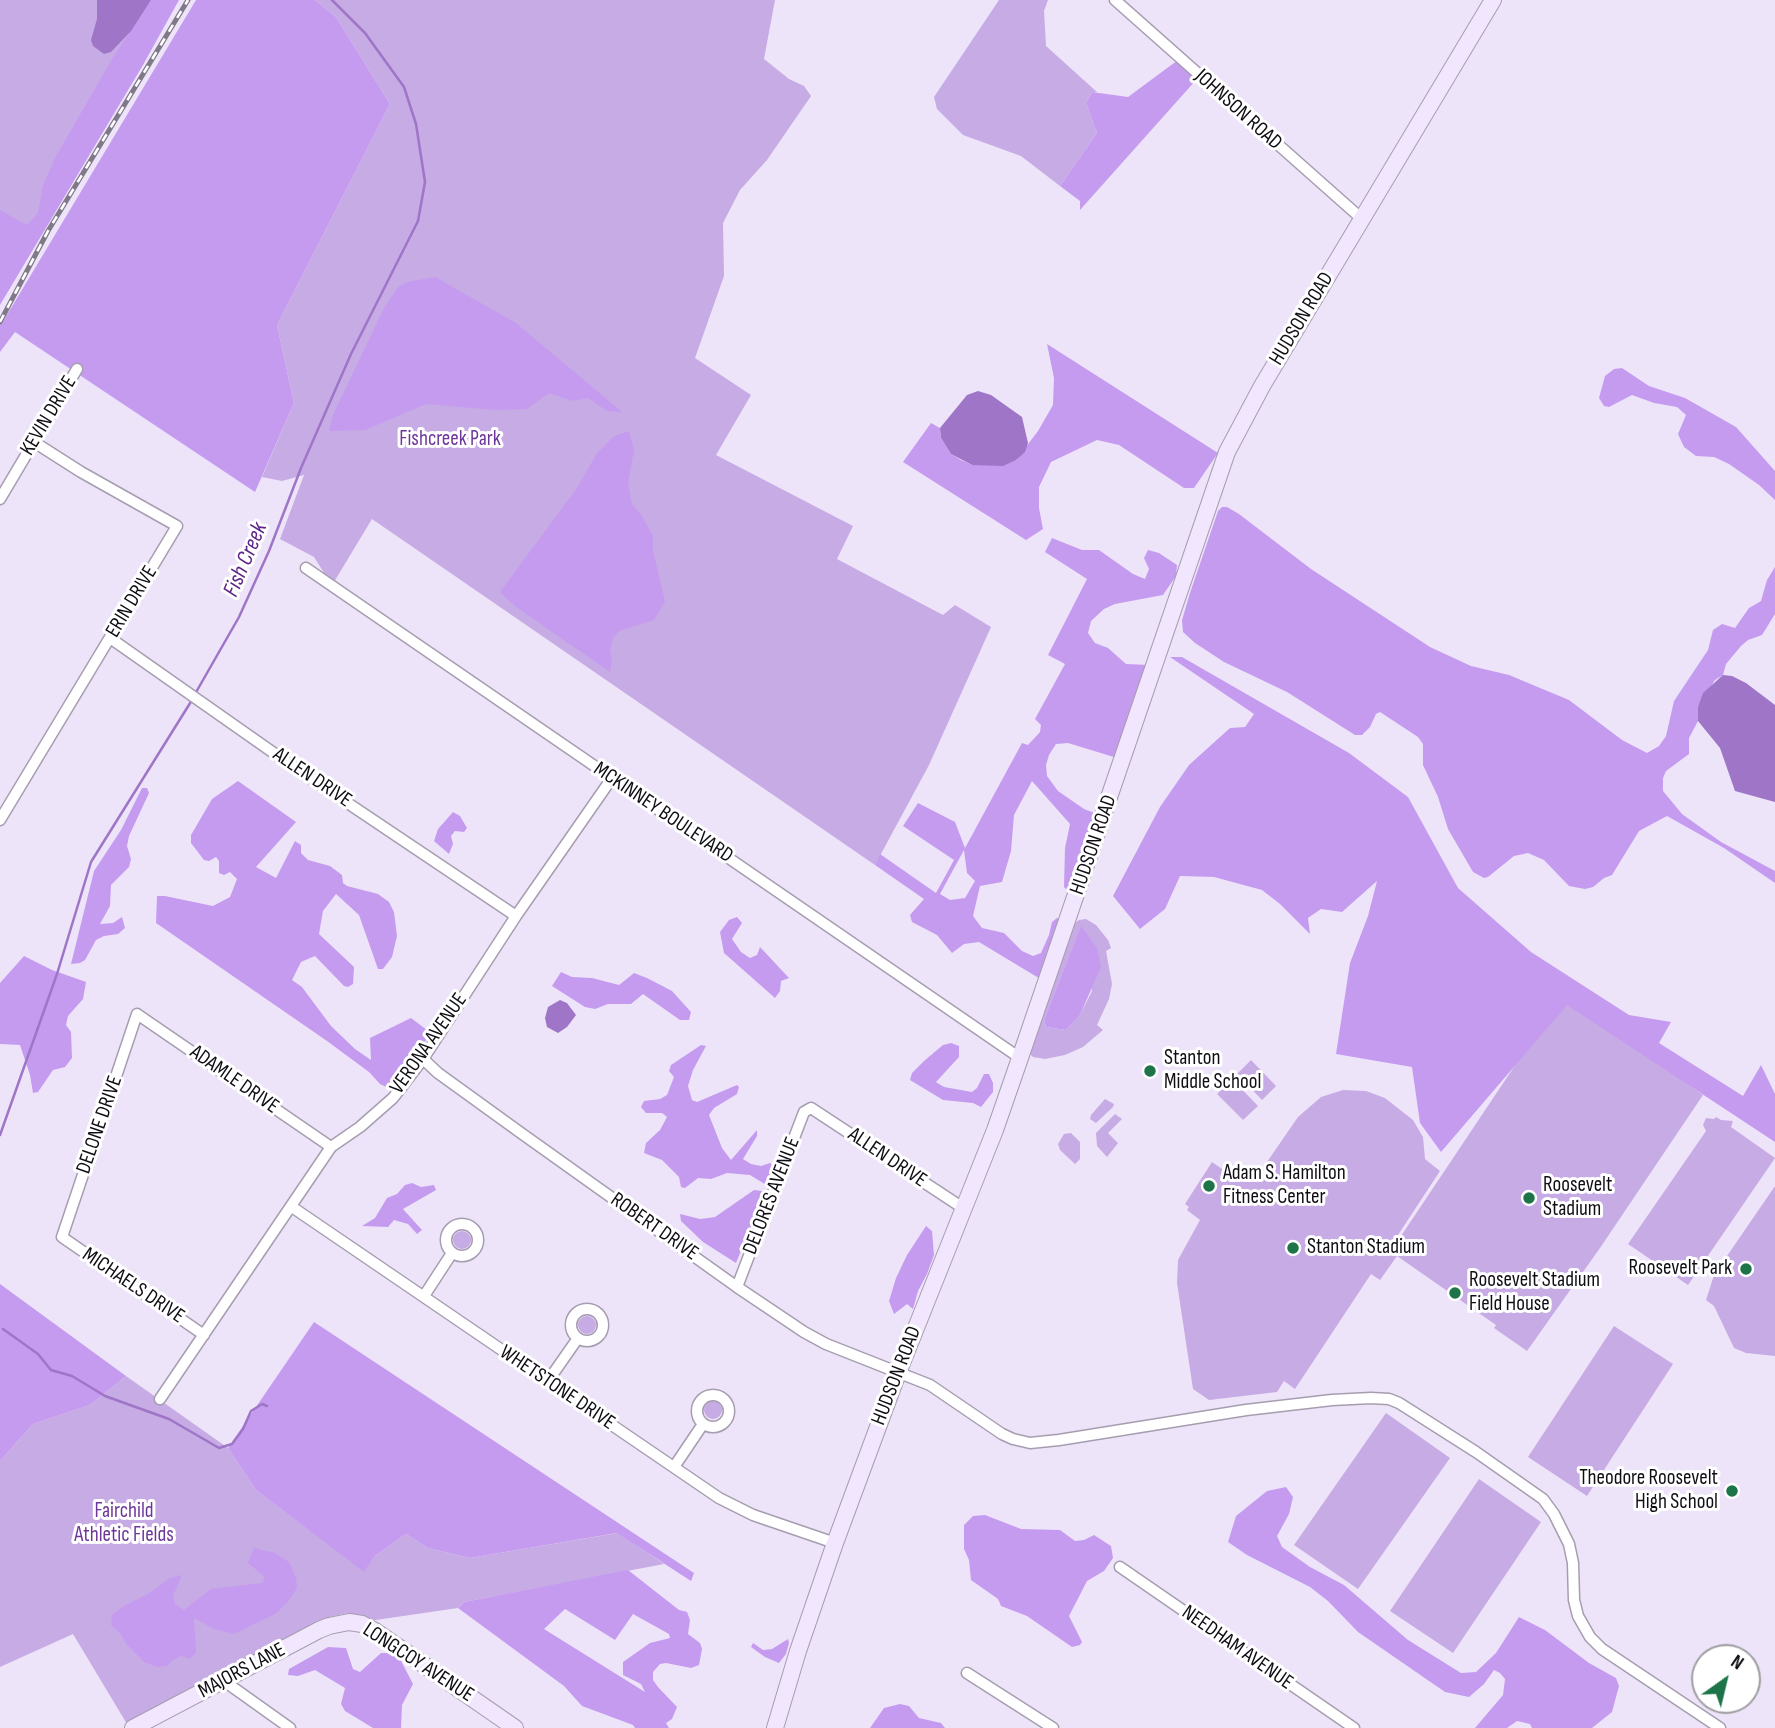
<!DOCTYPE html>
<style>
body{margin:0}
#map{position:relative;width:1775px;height:1728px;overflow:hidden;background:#eee4f9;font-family:"Sofia Sans Condensed",sans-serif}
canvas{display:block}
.north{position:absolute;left:1691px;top:1644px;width:70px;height:70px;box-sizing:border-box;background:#fff;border:2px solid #9f9ea1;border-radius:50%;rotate:34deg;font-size:19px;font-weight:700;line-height:28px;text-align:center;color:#100d14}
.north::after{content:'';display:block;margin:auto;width:24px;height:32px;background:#1c7448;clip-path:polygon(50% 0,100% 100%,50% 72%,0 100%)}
</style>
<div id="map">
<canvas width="1775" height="1728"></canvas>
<div class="north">N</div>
</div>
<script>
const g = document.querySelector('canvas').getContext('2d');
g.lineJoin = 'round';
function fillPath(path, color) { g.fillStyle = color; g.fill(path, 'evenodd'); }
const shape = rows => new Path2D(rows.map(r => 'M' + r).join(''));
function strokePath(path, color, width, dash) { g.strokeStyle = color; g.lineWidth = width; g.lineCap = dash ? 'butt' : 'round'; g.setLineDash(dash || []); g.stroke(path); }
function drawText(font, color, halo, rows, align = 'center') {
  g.font = font + ' "Sofia Sans Condensed",sans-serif'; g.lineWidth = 6; g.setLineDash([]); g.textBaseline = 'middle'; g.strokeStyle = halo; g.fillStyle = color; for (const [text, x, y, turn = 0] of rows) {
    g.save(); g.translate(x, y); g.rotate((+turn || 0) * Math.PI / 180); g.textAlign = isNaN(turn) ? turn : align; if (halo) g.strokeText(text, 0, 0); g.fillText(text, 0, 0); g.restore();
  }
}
fillPath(shape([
 [0,0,161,0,30,233,0,221],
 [315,0,775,0,764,59,789,79,804,86,811,96,767,160,740,190,723,223,724,276,695,358,751,395,716,455,853,526,837,559,943,615,955,605,991,627,929,765,875,865,372,519,334,582,326,576,314,557,280,539,304,475,282,481,262,477,294,403,277,325,390,104,336,17],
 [415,284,545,350,559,361,584,399],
 [999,0,1048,0,1044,11,1046,46,1097,92,1092,92,1086,103,1097,133,1060,186,1021,156,963,135,937,109,934,97],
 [1086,919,1096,925,1108,940,1111,948,1106,951,1112,984,1109,999,1097,1025,1103,1030,1083,1047,1065,1055,1045,1059,1033,1057,1029,1053,1073,924,1079,920],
 [1081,927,1092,991,1080,1015,1066,1030,1046,1027,1044,1020],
 [1562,995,1703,1095,1600,1248,1527,1351,1494,1328,1496,1325,1397,1256,1380,1280,1371,1274,1295,1389,1284,1381,1277,1392,1209,1400,1193,1389,1177,1283,1178,1260,1200,1220,1187,1210,1189,1207,1185,1204,1212,1162,1231,1175,1258,1175,1298,1117,1321,1097,1343,1090,1366,1091,1385,1098,1413,1120,1423,1137,1425,1159,1440,1171,1398,1235,1403,1238,1401,1236],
 [1251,1060,1276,1086,1262,1100,1237,1074],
 [1232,1079,1258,1106,1243,1120,1217,1094],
 [1105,1099,1114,1104,1113,1107,1096,1123,1090,1119,1091,1115],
 [1115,1114,1122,1119,1108,1133,1118,1143,1107,1157,1097,1146,1096,1133],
 [1716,1117,1721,1120,1733,1121,1731,1127,1775,1158,1688,1285,1628,1244,1706,1131,1703,1125,1706,1118,1714,1119],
 [1071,1133,1080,1142,1080,1159,1075,1164,1060,1150,1058,1144,1064,1134],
 [1775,1186,1775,1356,1746,1353,1734,1348,1714,1306,1706,1300,1714,1275],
 '453 1240a9 9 0 1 1 18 0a9 9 0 1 1-18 0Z',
 '578 1325a9 9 0 1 1 18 0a9 9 0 1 1-18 0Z',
 [1614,1326,1673,1364,1587,1496,1528,1457],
 [126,1376,228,1448,256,1490,364,1571,375,1556,406,1534,428,1548,470,1558,618,1533,664,1564,464,1602,458,1608,369,1621,366,1618,348,1613,329,1617,327,1621,127,1724,73,1634,0,1667,0,1461,33,1424,90,1405],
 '704 1410a9 9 0 1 1 18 0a9 9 0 1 1-18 0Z',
 [1386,1413,1450,1458,1358,1589,1294,1545],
 [1479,1479,1541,1522,1453,1653,1390,1611]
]), '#c7abe5');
fillPath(shape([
 [151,0,179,0,143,65,0,305,0,210,27,225,38,213,43,186,55,158,112,59],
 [196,0,315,0,336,17,390,104,277,325,294,403,255,492,15,332,0,352,0,322,2,323],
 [1178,60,1198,77,1196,80,1080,210,1080,201,1060,186,1097,133,1086,103,1092,92,1128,97],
 [435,277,516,323,622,412,607,411,588,398,572,401,549,393,527,409,494,410,426,404,365,430,329,431,333,415,384,308,398,287,407,282],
 [1047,344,1218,453,1194,488,1184,488,1119,445,1097,440,1051,462,1039,487,1039,508,1043,529,1026,540,903,462,931,423,940,428,941,438,951,454,961,460,972,465,1016,460,1038,431,1053,405,1054,378],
 [1622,368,1649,386,1685,398,1736,427,1775,471,1775,500,1759,485,1729,464,1714,457,1696,456,1684,447,1678,434,1686,415,1677,407,1654,403,1632,395,1609,407,1604,406,1599,398,1605,376,1614,369],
 [629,431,634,450,628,483,632,504,642,516,653,536,653,551,665,601,654,620,619,631,613,638,610,649,612,660,610,672,516,607,500,592,577,488,597,453,614,436],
 [1222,507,1227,507,1239,514,1311,569,1430,647,1471,666,1509,675,1569,700,1622,740,1647,753,1659,746,1666,736,1674,701,1708,650,1713,630,1722,624,1735,628,1749,608,1761,601,1767,580,1775,567,1775,614,1762,635,1748,640,1741,646,1726,664,1723,675,1715,680,1698,707,1698,721,1689,738,1689,754,1666,771,1663,778,1663,791,1682,814,1721,842,1775,871,1775,883,1724,848,1667,816,1639,831,1612,875,1604,878,1593,887,1585,889,1569,886,1544,860,1528,853,1514,856,1488,877,1484,878,1473,872,1448,829,1438,797,1423,765,1423,744,1418,737,1380,712,1376,714,1370,727,1362,735,1355,735,1287,692,1224,662,1195,643,1183,632,1182,620,1190,593,1218,511],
 [1052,538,1082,550,1099,550,1133,574,1145,579,1149,569,1144,558,1148,550,1159,553,1177,565,1176,576,1163,595,1115,604,1104,609,1091,621,1088,633,1095,643,1108,648,1126,664,1149,665,1117,758,1068,743,1056,744,1049,755,1046,765,1047,776,1058,791,1084,809,1100,815,1072,895,1064,887,1065,848,1070,824,1032,781,1014,815,1011,851,1002,882,980,886,973,916,982,928,1004,933,1022,951,1033,956,1041,953,1049,935,1052,922,1057,918,1063,920,1042,980,979,942,964,944,952,953,937,935,912,922,910,915,924,899,875,865,880,854,936,893,954,860,903,826,918,803,955,822,965,848,1022,743,1028,745,1040,732,1041,725,1035,719,1065,664,1048,655,1087,579,1045,552],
 [964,850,967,873,975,881,965,898,950,900,940,894],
 [1170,657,1182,657,1349,753,1408,797,1458,888,1531,952,1629,1015,1671,1022,1659,1043,1743,1096,1761,1065,1775,1094,1775,1142,1567,1005,1441,1152,1420,1123,1412,1067,1336,1054,1350,963,1368,916,1377,881,1342,912,1321,909,1308,918,1310,934,1280,904,1262,890,1214,877,1180,876,1165,909,1140,929,1113,896,1160,807,1189,765,1230,728,1245,727,1254,714],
 [238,781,296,822,256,867,276,878,295,841,301,845,301,853,308,860,330,866,342,875,343,883,347,886,378,894,389,902,394,912,397,936,392,957,383,969,378,969,359,915,336,894,323,911,319,934,354,967,353,984,348,987,344,986,315,956,301,962,292,980,302,987,331,1026,355,1049,371,1060,370,1038,411,1018,431,1033,392,1090,380,1084,369,1072,327,1041,156,923,157,896,165,896,213,906,230,897,237,879,230,872,224,875,219,873,219,861,216,857,209,861,204,860,191,843,191,835,212,799],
 [142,788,147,788,149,793,129,836,127,846,131,859,129,867,111,885,110,906,100,924,113,923,122,917,125,928,118,934,104,936,96,940,85,960,80,963,71,964,94,871,121,830],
 [453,812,460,816,467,828,464,832,455,831,451,836,453,844,449,854,434,841,438,829],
 [737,917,742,923,732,939,741,952,750,958,757,955,760,947,789,978,781,981,780,991,775,998,724,953,720,932,729,920],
 [1081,926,1097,948,1101,967,1080,1015,1066,1030,1046,1027,1044,1020],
 [24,956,52,970,86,982,83,999,68,1016,66,1025,71,1032,72,1058,65,1067,53,1070,38,1092,33,1093,30,1075,20,1045,0,1044,0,983],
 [561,972,572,977,592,978,619,985,634,973,647,978,672,991,691,1012,689,1020,680,1020,643,994,631,1004,608,1004,595,1009,585,1007,552,986],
 [951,1043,959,1046,959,1057,936,1082,944,1087,972,1092,977,1088,984,1074,989,1074,993,1083,993,1092,981,1107,973,1103,943,1100,910,1080,912,1073,924,1061,943,1045],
 [701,1045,706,1046,693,1070,688,1086,692,1100,697,1102,737,1085,739,1087,737,1094,714,1108,709,1115,722,1148,731,1160,757,1130,757,1136,743,1159,751,1164,761,1166,770,1163,775,1167,771,1184,768,1186,750,1175,727,1173,711,1179,698,1178,685,1188,681,1187,679,1177,662,1160,644,1153,646,1143,660,1130,667,1117,662,1113,646,1113,641,1107,644,1101,660,1099,667,1095,674,1077,669,1071,671,1065],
 [412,1183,421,1187,434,1185,436,1190,403,1209,422,1230,417,1234,408,1224,394,1220,388,1227,362,1226,375,1218,387,1198,397,1194,405,1185],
 [754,1190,762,1191,762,1200,736,1263,703,1242,681,1221,680,1214,700,1219,715,1217],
 [926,1226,932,1231,934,1255,927,1274,918,1291,913,1309,907,1304,894,1314,889,1301,896,1278,907,1255],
 [0,1284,126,1376,90,1405,33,1424,0,1461],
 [314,1322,694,1573,691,1581,617,1533,470,1558,428,1548,406,1534,375,1556,364,1572,256,1490,228,1448],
 [1286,1487,1293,1497,1289,1514,1277,1536,1282,1547,1310,1567,1344,1585,1408,1640,1461,1673,1476,1672,1496,1653,1519,1617,1545,1630,1589,1663,1616,1678,1619,1686,1612,1712,1592,1728,1532,1728,1530,1724,1517,1721,1507,1728,1475,1728,1503,1695,1505,1679,1500,1673,1494,1670,1484,1684,1469,1697,1445,1692,1358,1632,1328,1601,1310,1587,1247,1555,1228,1542,1236,1516,1267,1491],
 [985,1515,1021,1529,1060,1530,1075,1541,1084,1540,1094,1535,1111,1546,1113,1558,1104,1571,1087,1581,1069,1616,1082,1642,1080,1645,1072,1647,1027,1616,1001,1606,998,1599,971,1580,969,1560,964,1549,964,1525,973,1516],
 [254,1548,275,1553,289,1562,296,1578,297,1588,288,1602,275,1614,234,1634,214,1629,194,1618,196,1652,190,1659,181,1656,173,1660,167,1666,157,1667,144,1662,127,1645,120,1633,111,1625,112,1615,122,1607,148,1594,170,1578,182,1575,173,1596,175,1604,184,1610,211,1589,262,1583,265,1577,248,1563],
 [628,1570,679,1610,687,1612,690,1620,688,1634,700,1643,702,1649,699,1665,691,1668,666,1663,660,1664,653,1672,653,1680,658,1687,677,1707,672,1719,666,1723,669,1728,635,1728,633,1725,582,1706,564,1686,458,1608,464,1602],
 [565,1609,615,1640,633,1614,669,1634,670,1638,650,1643,623,1662,623,1675,641,1684,645,1692,544,1629],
 [788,1639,789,1643,786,1654,779,1663,765,1657,751,1647,753,1643,763,1650,772,1649],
 [328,1647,346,1648,353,1669,360,1672,381,1653,397,1653,413,1684,402,1705,401,1728,373,1728,345,1711,341,1704,345,1688,315,1670,298,1676,288,1675,289,1669],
 [900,1704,909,1706,919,1718,941,1723,945,1728,870,1728,884,1708]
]), '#c59bf0');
fillPath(shape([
 [97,0,151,0,131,31,111,52,104,54,93,46,91,40,97,19],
 [978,391,991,395,1022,417,1028,443,1025,452,1016,460,1003,466,972,465,951,454,941,438,940,428,967,395],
 [1723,675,1732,676,1746,683,1775,705,1775,802,1735,791,1720,748,1698,721,1698,707,1703,693],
 [560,1000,567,1003,576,1015,567,1027,558,1033,547,1027,545,1018,548,1007]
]), '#9e75c7');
strokePath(shape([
 [195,694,239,617,269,551,301,468,351,354,418,221,425,182,416,124,404,87,365,33,332,0],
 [0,1135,57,974,91,862,192,700],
 [3,1329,38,1354,51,1370,72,1376,105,1396,169,1419,219,1448,232,1444,243,1429,251,1411,262,1404,267,1406]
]), '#9e75c7', 2.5);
const street = shape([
 [1115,0,1362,219],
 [0,499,77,369],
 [306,568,1020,1058],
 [110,638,288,763,516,916],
 [0,820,177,526,81,472,34,442],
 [423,1059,438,1073,521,1133,737,1287,804,1332,826,1344,930,1385,1002,1434,1013,1439,1030,1443,1059,1440,1246,1410,1332,1400,1371,1398,1389,1399,1399,1403,1476,1452,1543,1499,1554,1514,1569,1544,1573,1563,1574,1600,1578,1616,1590,1637,1602,1649,1720,1728],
 [292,1207,719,1498,753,1515,835,1543],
 '446 1240a16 16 0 1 1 32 0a16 16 0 1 1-32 0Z',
 [737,1287,804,1112,811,1108,963,1208],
 [424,1296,452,1253],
 '571 1325a16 16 0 1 1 32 0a16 16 0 1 1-32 0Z',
 [204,1335,62,1237,137,1014,331,1147],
 [548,1381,578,1338],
 '697 1411a16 16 0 1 1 32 0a16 16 0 1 1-32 0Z',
 [160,1399,331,1147,360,1127,393,1098,423,1059,516,916,612,778],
 [674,1467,703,1424],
 [1120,1567,1354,1728],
 [967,1673,1053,1728],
 [224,1681,290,1728]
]);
const secondary = shape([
 [133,1728,319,1630,329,1626,349,1622,362,1624,375,1631,515,1728],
 [775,1728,798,1651,835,1543,898,1373,995,1130,1020,1058,1227,452,1262,386,1493,0]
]);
strokePath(street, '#a69db0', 13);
strokePath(secondary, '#a69db0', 18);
strokePath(street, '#fff', 10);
strokePath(secondary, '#f2e6fe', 16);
const rail = shape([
 [0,322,48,231,188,0]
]);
strokePath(rail, '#807988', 5);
strokePath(rail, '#fff', 2.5, [8]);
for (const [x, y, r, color] of [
 [1150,1071,7,"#1c7448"],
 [1209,1186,7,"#1c7448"],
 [1529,1198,7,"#1c7448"],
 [1293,1248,7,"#1c7448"],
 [1746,1269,7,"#1c7448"],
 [1455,1293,7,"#1c7448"],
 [1732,1491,7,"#1c7448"]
]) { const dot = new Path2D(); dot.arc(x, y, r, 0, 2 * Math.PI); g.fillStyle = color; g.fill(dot); strokePath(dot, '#fff', 2.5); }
drawText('21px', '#100d14', '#fff', [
 ["JOHNSON ROAD",1238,110,42],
 ["HUDSON ROAD",1302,319,-59],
 ["KEVIN DRIVE",49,416,-59],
 ["ERIN DRIVE",132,602,-59],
 ["ALLEN DRIVE",312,778,34],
 ["MCKINNEY BOULEVARD",663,813,34],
 ["HUDSON ROAD",1094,845,-71],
 ["VERONA AVENUE",429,1044,-55],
 ["ADAMLE DRIVE",234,1080,35],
 ["DELONE DRIVE",100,1125,-71],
 ["ALLEN DRIVE",887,1158,34],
 ["DELORES AVENUE",772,1196,-69],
 ["ROBERT DRIVE",654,1227,35],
 ["MICHAELS DRIVE",133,1286,34],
 ["HUDSON ROAD",897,1376,-69],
 ["WHETSTONE DRIVE",557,1388,34],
 ["NEEDHAM AVENUE",1237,1648,35],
 ["LONGCOY AVENUE",418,1663,33],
 ["MAJORS LANE",242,1671,-28]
]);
drawText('21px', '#6d379a', '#fff', [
 ["Fishcreek Park",450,440],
 ["Fairchild",124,1512],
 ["Athletic Fields",124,1536]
]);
drawText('21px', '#100d14', '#fff', [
 ["Stanton",1164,1059],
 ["Middle School",1164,1083],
 ["Adam S. Hamilton",1223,1174],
 ["Fitness Center",1223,1198],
 ["Roosevelt",1543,1186],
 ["Stadium",1543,1210],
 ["Stanton Stadium",1307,1248],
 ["Roosevelt Park",1732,1269,"right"],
 ["Roosevelt Stadium",1469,1281],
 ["Field House",1469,1305],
 ["Theodore Roosevelt",1718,1479,"right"],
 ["High School",1718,1503,"right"]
], 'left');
drawText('italic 23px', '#5d2587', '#fff', [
 ["Fish Creek",246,560,-67]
]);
</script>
